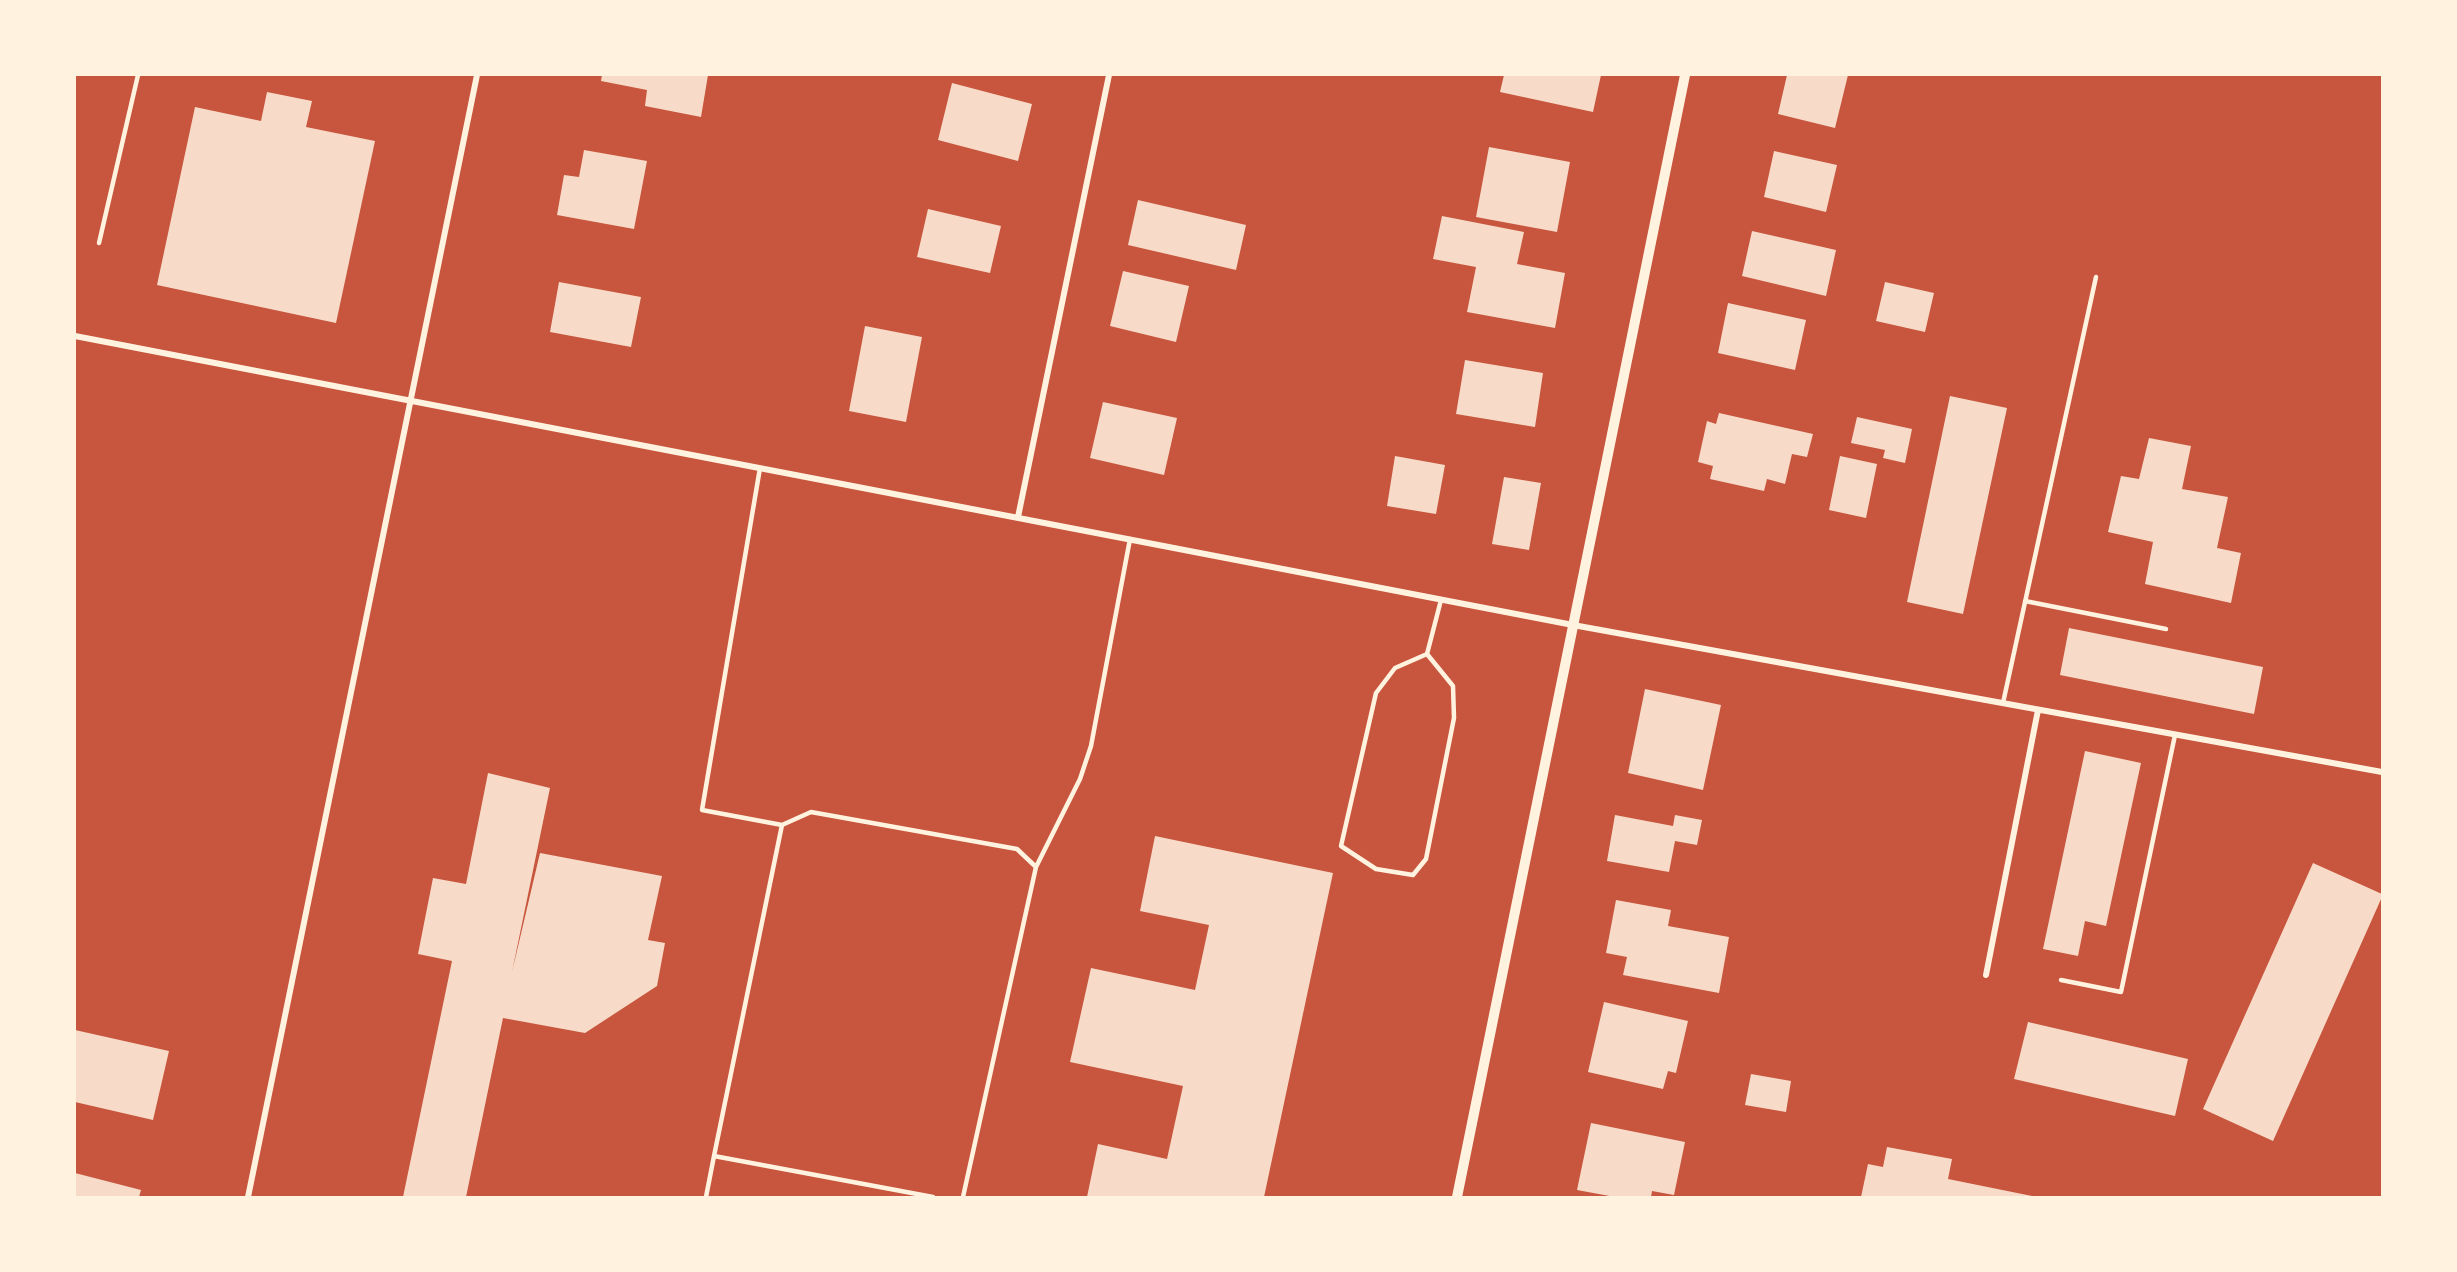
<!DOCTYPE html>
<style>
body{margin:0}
#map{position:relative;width:2457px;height:1272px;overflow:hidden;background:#c8553d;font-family:"Fira Sans",sans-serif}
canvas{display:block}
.frame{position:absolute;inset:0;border:76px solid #fff3e0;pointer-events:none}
</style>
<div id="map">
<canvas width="2457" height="1272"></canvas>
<div class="frame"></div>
</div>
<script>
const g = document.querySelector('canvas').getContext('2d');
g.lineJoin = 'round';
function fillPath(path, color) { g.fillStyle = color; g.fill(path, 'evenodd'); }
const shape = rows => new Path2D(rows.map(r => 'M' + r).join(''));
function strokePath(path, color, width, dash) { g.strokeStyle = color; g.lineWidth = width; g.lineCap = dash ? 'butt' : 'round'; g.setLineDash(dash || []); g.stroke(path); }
fillPath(shape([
 [602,75,708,75,701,117,645,106,647,90,601,81],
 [1504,75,1601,75,1593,112,1500,92],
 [1787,75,1848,75,1835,128,1778,114],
 [952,83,1032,104,1018,161,938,140],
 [267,92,312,101,306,127,375,141,336,323,157,285,195,107,261,121],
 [1489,147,1570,162,1557,232,1476,217],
 [584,150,647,161,634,229,557,215,564,175,579,177],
 [1774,151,1837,165,1826,212,1764,197],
 [1138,200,1246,225,1236,270,1128,245],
 [928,209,1001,226,990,273,917,257],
 [1442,216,1524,232,1517,264,1565,273,1555,328,1467,312,1476,267,1433,259],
 [1752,231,1836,250,1826,296,1742,276],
 [1123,271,1189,286,1176,342,1110,326],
 [559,282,641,297,631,347,550,332],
 [1885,282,1934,293,1925,332,1876,321],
 [1728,303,1806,320,1795,370,1718,353],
 [865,326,922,337,906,422,849,411],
 [1465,360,1543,373,1535,427,1456,414],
 [1950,396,2007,408,1963,614,1907,602],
 [1103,402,1177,418,1164,475,1090,458],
 [1719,413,1813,434,1807,457,1792,454,1785,484,1767,479,1764,491,1710,479,1713,466,1698,462,1707,421,1716,424],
 [1857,417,1912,429,1905,463,1883,458,1885,450,1851,443],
 [2149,438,2191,446,2182,489,2228,497,2217,548,2241,553,2231,603,2145,584,2153,542,2108,532,2121,476,2139,479],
 [1395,456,1445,465,1436,514,1387,506],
 [1840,456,1877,464,1866,518,1829,510],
 [1504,477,1541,483,1529,550,1492,544],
 [2069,628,2263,667,2254,714,2060,675],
 [1645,689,1721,705,1703,790,1628,773],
 [2085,751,2141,763,2106,926,2085,921,2078,956,2043,949],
 [488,773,550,788,512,972,540,853,662,876,648,940,665,943,657,986,585,1033,503,1018,466,1197,403,1197,452,961,418,954,433,878,466,884],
 [1615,815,1673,826,1675,815,1702,820,1697,845,1675,841,1669,872,1607,861],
 [1155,836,1333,873,1264,1197,1087,1197,1098,1144,1167,1159,1183,1086,1070,1062,1091,968,1195,990,1209,925,1140,911],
 [2313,863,2382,894,2382,897,2273,1141,2203,1109],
 [1616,900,1671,910,1668,926,1729,937,1719,993,1623,975,1627,957,1606,953],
 [1604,1002,1688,1021,1676,1073,1668,1071,1663,1089,1588,1072],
 [2028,1022,2188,1059,2175,1116,2014,1079],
 [75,1030,169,1051,153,1120,75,1102],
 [1751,1074,1791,1081,1786,1112,1745,1105],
 [1591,1123,1685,1142,1674,1195,1652,1191,1651,1197,1615,1197,1577,1190],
 [1887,1147,1952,1159,1948,1179,2037,1197,1861,1197,1868,1164,1883,1167],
 [75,1173,141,1190,139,1197,75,1197]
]), '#f7dbc8');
strokePath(shape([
 [99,243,138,75],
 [760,468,702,810,782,825,714,1156,933,1197],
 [2025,601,2166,629],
 [1427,654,1453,686,1454,718,1426,859,1413,875,1376,869,1341,846,1376,693,1395,668,1427,654],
 [1427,654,1441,600],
 [2003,703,2096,277],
 [782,825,811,812,1017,849,1036,867,963,1197],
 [1036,867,1080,779,1091,746,1130,539],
 [2061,980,2121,992,2175,735],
 [706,1197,714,1156]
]), '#fff3e0', 4.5);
strokePath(shape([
 [75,336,1573,625,2382,772],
 [1018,517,1109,75],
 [1986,975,2038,710],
 [248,1197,477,75]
]), '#fff3e0', 6);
strokePath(shape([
 [1457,1197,1685,75]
]), '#fff3e0', 10);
</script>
